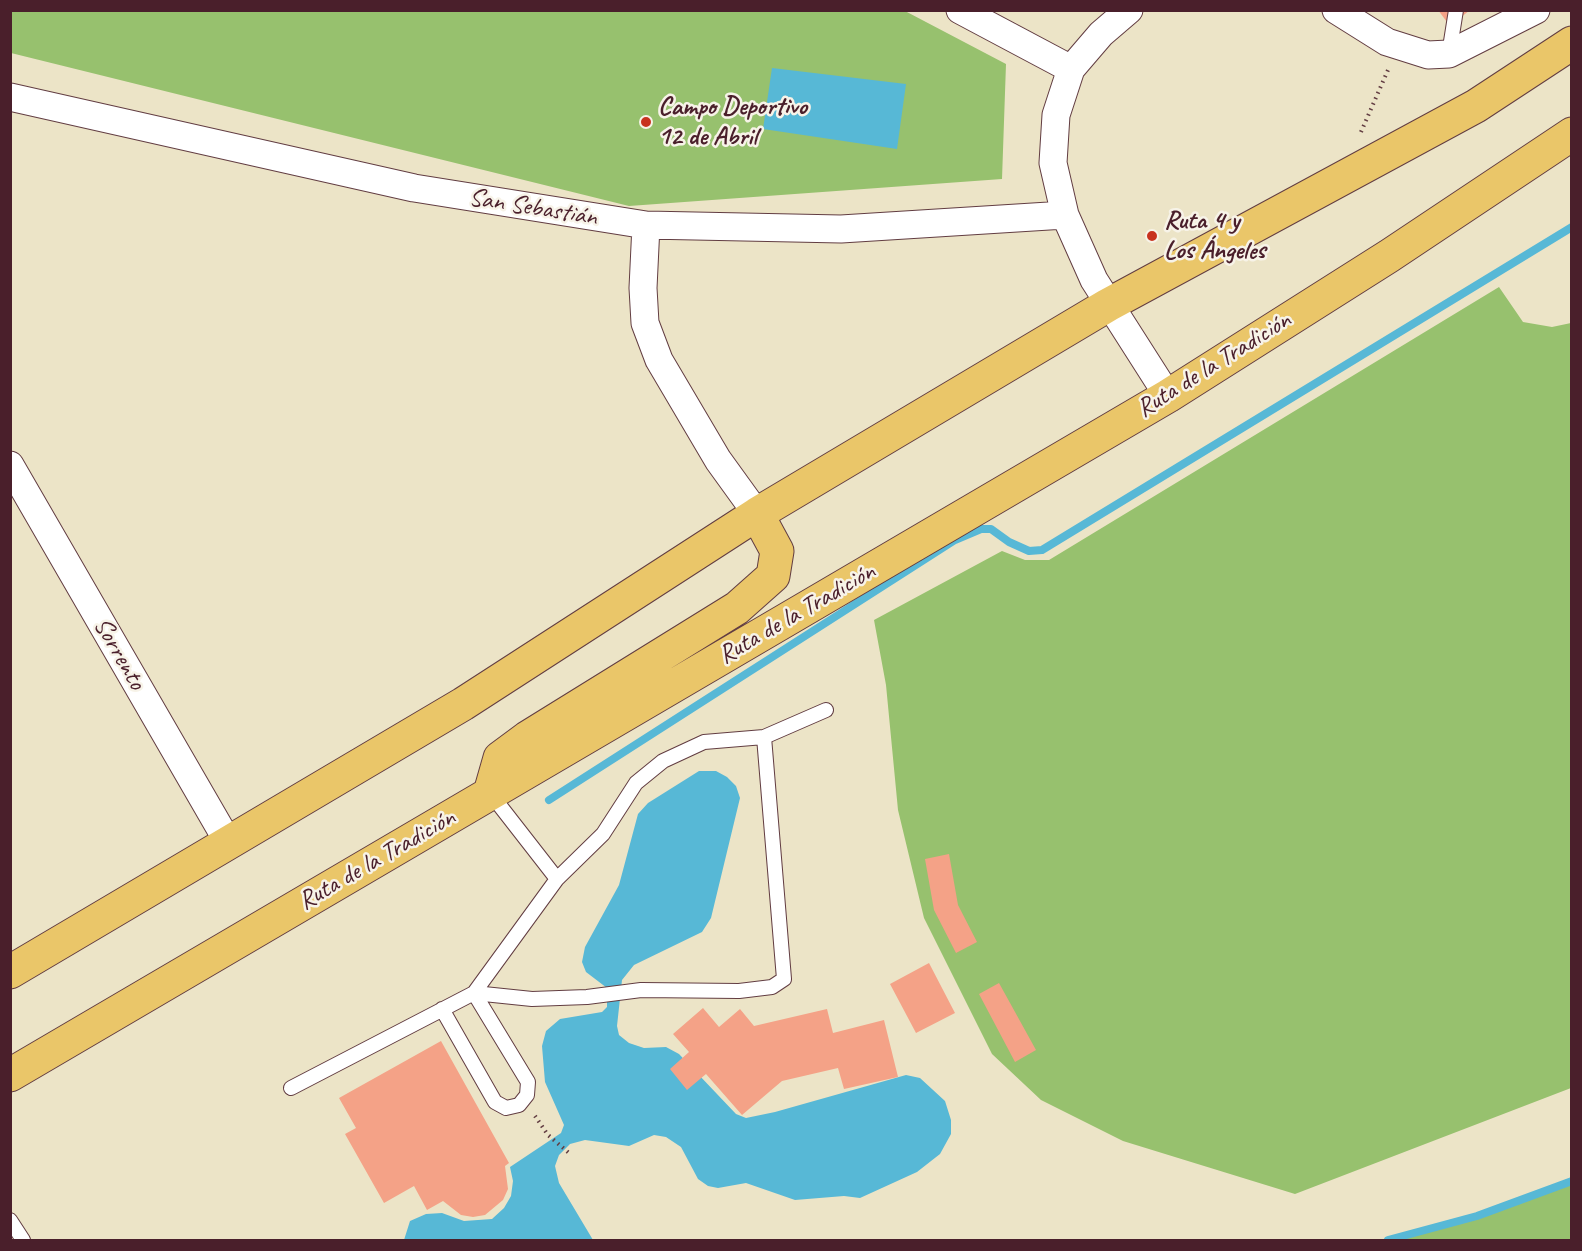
<!DOCTYPE html>
<meta charset="utf-8">
<style>
body{margin:0}
#map{position:relative;width:1582px;height:1251px;overflow:hidden;background:#ece4c7;font-family:Caveat,sans-serif}
canvas{display:block}
.frame{position:absolute;inset:0;border:12px solid #4a1f2b;pointer-events:none}
</style>
<div id="map">
<canvas width="1582" height="1251"></canvas>
<div class="frame"></div>
</div>
<script>
const g = document.querySelector('canvas').getContext('2d');
g.lineJoin = 'round';
function fillPath(path, color) { g.fillStyle = color; g.fill(path, 'evenodd'); }
const shape = rows => new Path2D(rows.map(r => 'M' + r).join(''));
function strokePath(path, color, width, dash) { g.strokeStyle = color; g.lineWidth = width; g.lineCap = dash ? 'butt' : 'round'; g.setLineDash(dash || []); g.stroke(path); }
function drawText(font, color, halo, rows, align = 'center') {
  g.font = font + ' Caveat,sans-serif'; g.lineWidth = 5; g.setLineDash([]); g.textBaseline = 'middle'; g.strokeStyle = halo; g.fillStyle = color; for (const [text, x, y, turn = 0] of rows) {
    g.save(); g.translate(x, y); g.rotate((+turn || 0) * Math.PI / 180); g.textAlign = isNaN(turn) ? turn : align; if (halo) g.strokeText(text, 0, 0); g.fillText(text, 0, 0); g.restore();
  }
}
fillPath(shape([
 [11,10,905,11,1006,64,1002,179,629,206,11,53],
 [1499,287,1523,322,1552,327,1571,323,1571,1088,1295,1194,1123,1141,1041,1100,992,1054,924,918,898,810,886,685,874,620,1002,551,1025,560,1049,560],
 [1571,1181,1571,1240,1388,1240,1477,1216]
]), '#97c16e');
fillPath(shape([
 [772,68,906,84,897,149,763,129],
 [699,771,716,771,727,777,736,786,740,798,711,918,702,932,634,965,622,980,617,1026,619,1035,629,1043,644,1048,666,1047,679,1054,736,1114,746,1118,775,1112,906,1075,920,1078,945,1101,951,1120,951,1134,940,1154,917,1172,860,1198,844,1196,795,1200,746,1183,718,1188,708,1186,698,1179,681,1147,666,1137,654,1135,629,1146,585,1140,570,1144,559,1155,555,1166,559,1183,593,1240,404,1240,410,1221,426,1214,442,1213,464,1221,492,1219,504,1208,511,1196,513,1181,510,1167,561,1133,564,1125,545,1082,542,1046,546,1031,560,1019,602,1012,607,1007,607,988,586,972,582,962,585,947,619,885,638,814,648,803]
]), '#57b8d6');
strokePath(shape([
 [549,800,955,540,981,529,991,529,1009,542,1029,551,1042,550,1572,227],
 [1388,1240,1477,1216,1572,1181]
]), '#57b8d6', 8);
fillPath(shape([
 [1438,10,1470,10,1450,26],
 [949,854,958,905,977,942,956,953,934,910,925,859],
 [929,963,955,1013,916,1033,890,984],
 [999,983,1036,1050,1015,1062,979,994],
 [703,1008,719,1027,740,1009,754,1026,827,1009,833,1033,884,1020,898,1077,844,1089,838,1068,782,1081,742,1115,706,1074,687,1090,670,1069,689,1052,673,1034],
 [441,1041,509,1163,505,1166,508,1189,503,1200,485,1215,473,1217,461,1215,443,1201,427,1210,414,1186,384,1203,345,1134,356,1128,339,1098]
]), '#f4a287');
const service = shape([
 [1449,54,1456,10],
 [490,793,557,879,603,834,636,783,663,761,704,742,764,737,826,710],
 [474,993,532,999,587,997,641,990,739,991,772,987,784,979,764,737],
 [442,1009,495,1102,506,1108,519,1105,527,1095,528,1082,474,993],
 [291,1088,474,993,557,879],
 [10,1220,23,1240]
]);
const minor = shape([
 [960,10,1071,69],
 [1129,10,1101,34,1071,69,1056,115,1053,163,1065,215,1094,280,1168,396],
 [1336,10,1387,42,1428,55,1449,54,1536,10],
 [10,97,414,188,646,225,841,229,1065,215],
 [646,225,643,288,645,323,659,360,718,460,757,514],
 [10,465,228,842]
]);
const primary = shape([
 [490,793,500,758,527,738,737,608,773,576,777,551,757,514],
 [10,972,463,704,757,514,1108,305,1476,106,1572,43],
 [10,1075,1168,396,1389,256,1572,134]
]);
strokePath(service, '#623d42', 16);
strokePath(minor, '#623d42', 29);
strokePath(primary, '#623d42', 35);
strokePath(shape([
 [1361,132,1388,70],
 [535,1116,548,1135,569,1153]
]), '#623d42', 4, [1.5, 4.5]);
strokePath(service, '#fff', 14);
strokePath(minor, '#fff', 27);
strokePath(primary, '#eac669', 33);
for (const [x, y, r, color] of [
 [646,122,6,"#c8321e"],
 [1152,236,6,"#c8321e"]
]) { const dot = new Path2D(); dot.arc(x, y, r, 0, 2 * Math.PI); g.fillStyle = color; g.fill(dot); strokePath(dot, '#f7f3e8', 2); }
drawText('bold 26px', '#4a1f2b', '#f7f3e8', [
 ["Campo Deportivo",658,107],
 ["12 de Abril",658,137],
 ["Ruta 4 y",1164,221],
 ["Los Ángeles",1164,251]
], 'left');
drawText('26px', '#4a1f2b', '#f7f3e8', [
 ["San Sebastián",533,208,9],
 ["Ruta de la Tradición",1214,365,-32],
 ["Ruta de la Tradición",797,614,-30],
 ["Sorrento",119,654,60],
 ["Ruta de la Tradición",377,860,-30]
]);
</script>
